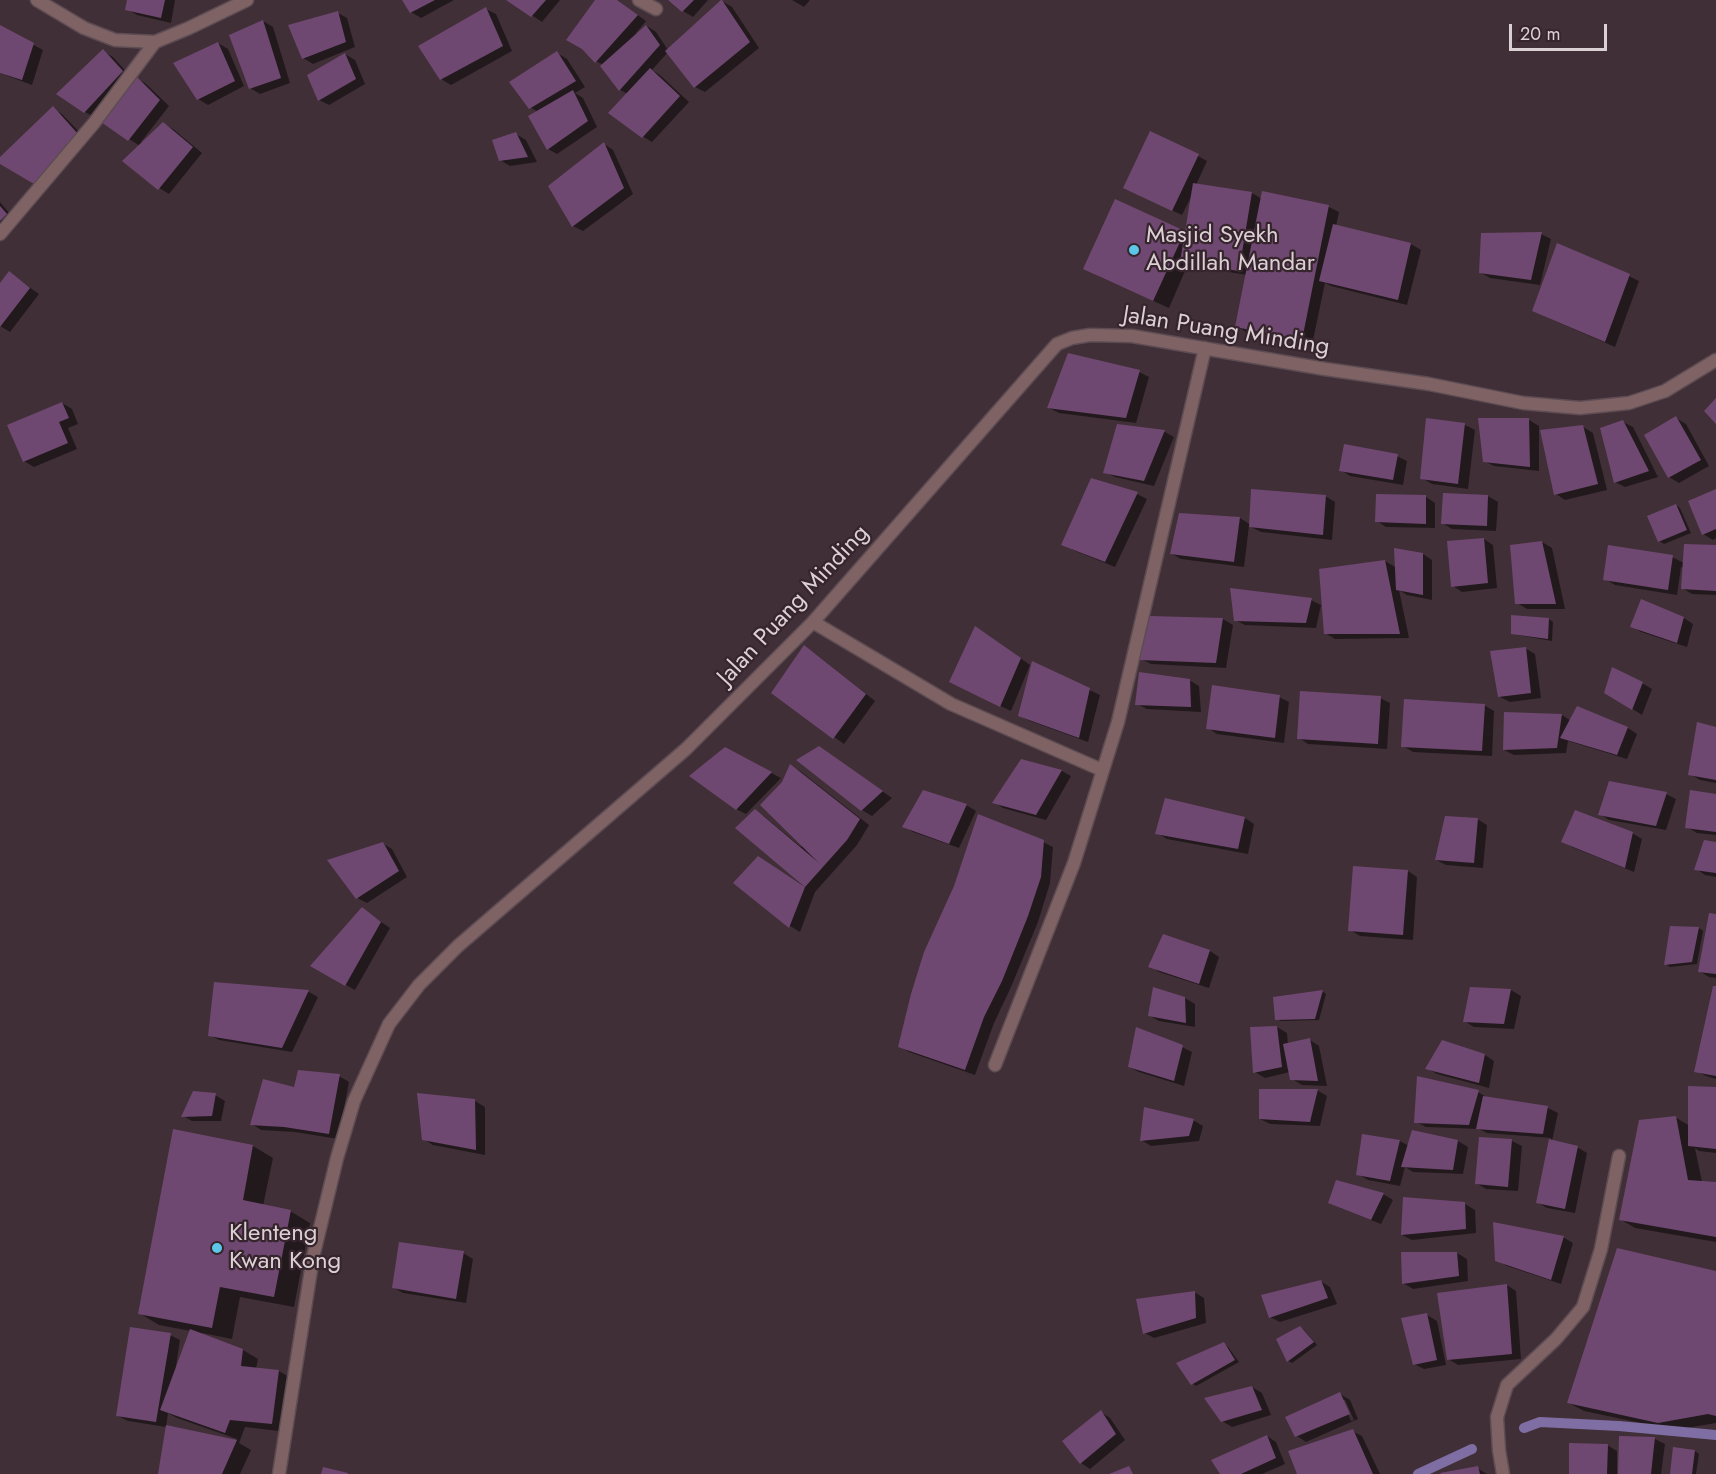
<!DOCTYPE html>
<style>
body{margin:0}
#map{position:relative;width:1716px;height:1474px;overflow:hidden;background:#412f37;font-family:Jost,sans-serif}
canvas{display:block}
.scale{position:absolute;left:1509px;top:24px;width:98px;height:27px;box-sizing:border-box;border:3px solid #dbd0d4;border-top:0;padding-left:8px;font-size:18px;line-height:21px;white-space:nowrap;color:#dbd0d4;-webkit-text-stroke:4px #37252d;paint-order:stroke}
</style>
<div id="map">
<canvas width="1716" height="1474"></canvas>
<div class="scale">20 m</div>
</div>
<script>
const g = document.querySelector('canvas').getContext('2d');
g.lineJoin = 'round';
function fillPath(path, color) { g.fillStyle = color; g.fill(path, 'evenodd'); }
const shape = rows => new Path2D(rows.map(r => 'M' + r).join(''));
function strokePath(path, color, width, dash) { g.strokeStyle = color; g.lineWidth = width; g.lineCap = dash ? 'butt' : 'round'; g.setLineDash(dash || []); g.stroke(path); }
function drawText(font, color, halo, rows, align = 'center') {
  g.font = font + ' Jost,sans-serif'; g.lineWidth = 4.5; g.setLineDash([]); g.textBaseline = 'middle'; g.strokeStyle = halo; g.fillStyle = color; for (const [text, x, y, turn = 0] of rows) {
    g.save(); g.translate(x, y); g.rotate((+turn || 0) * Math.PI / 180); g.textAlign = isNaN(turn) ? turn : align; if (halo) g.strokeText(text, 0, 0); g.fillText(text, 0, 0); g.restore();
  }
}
fillPath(shape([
 [129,0,175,0,171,23,137,15,127,9],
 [404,0,454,0,421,18,411,12],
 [509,0,560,0,542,22],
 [597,0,617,0,646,21,636,33,638,34,647,26,656,32,668,50,722,1,732,7,759,48,705,92,695,87,668,52,652,70,660,75,689,102,652,142,642,136,628,94,620,90,603,65,596,61],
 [670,0,708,0,693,17,683,11],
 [792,0,810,0,804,7],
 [486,9,496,14,512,51,451,85,441,79],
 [338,13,347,18,355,47,313,64,303,58],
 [263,21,273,27,290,83,260,94,250,88],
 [0,27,43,50,32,85,0,73],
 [218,43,228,49,244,86,208,105,198,99],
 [103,51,113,57,132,78,94,117,85,112],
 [557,53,567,59,585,87,575,93,583,98,597,127,557,154,548,149,538,112,530,107],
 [345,54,355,60,365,84,329,105,319,100],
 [135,77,145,83,169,106,141,142,143,143,163,124,173,129,202,153,169,194,159,188,140,146,103,122],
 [53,108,62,114,87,140,44,188,0,162,0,159],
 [516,134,526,140,537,162,510,166,500,160],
 [604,144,613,150,633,194,583,231,573,226],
 [1198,156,1207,161,1196,185,1252,193,1262,199,1263,193,1329,207,1339,212,1336,226,1411,244,1421,250,1407,305,1331,286,1325,283,1312,345,1246,332,1236,326,1247,275,1192,266,1188,264,1169,308,1100,277,1085,268,1116,201,1186,234,1192,195,1182,215,1135,193],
 [0,202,15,220,0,238],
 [1541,234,1551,239,1540,285,1490,278,1480,272],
 [9,273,39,294,10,332,0,326,0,286],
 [1629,276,1639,281,1615,347,1544,316],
 [1139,372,1149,377,1136,423,1059,413,1049,408],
 [62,403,72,409,78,424,68,428,77,449,34,467,24,461],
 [1676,418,1686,424,1709,466,1679,483,1669,477],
 [1529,420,1539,426,1539,471,1494,466,1484,461],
 [1623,422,1633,427,1658,477,1625,487,1615,482],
 [1465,425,1475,430,1468,489,1432,484,1422,478],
 [1118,426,1165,432,1174,437,1154,486,1115,477,1105,472],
 [1583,427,1593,433,1607,490,1565,500,1556,494],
 [1397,456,1407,461,1403,485,1350,476,1341,470],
 [1716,491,1716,538,1713,540,1703,534],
 [1137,494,1147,499,1115,567,1073,550,1063,544],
 [1325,496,1335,502,1332,540,1261,532,1249,526,1244,567,1181,559,1172,554,1240,518,1251,525],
 [1488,496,1498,502,1496,531,1452,529,1442,523],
 [1426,497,1435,503,1435,528,1386,527,1377,521],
 [1676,505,1680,508,1691,533,1664,544,1659,541],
 [1484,539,1493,545,1497,588,1462,592,1453,586],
 [1542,542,1552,548,1565,609,1527,609,1517,603],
 [1716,547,1716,595,1692,594,1682,588,1684,568,1681,567,1677,595,1615,585,1605,579,1672,557,1684,563],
 [1423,554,1432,560,1432,600,1407,595,1399,590,1409,638,1335,639,1325,633,1385,561,1397,568],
 [1311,600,1321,605,1316,628,1245,625,1235,620],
 [1150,617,1223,619,1233,625,1226,668,1151,664,1141,659],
 [1513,617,1549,619,1553,622,1552,641,1517,635,1513,633],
 [1684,618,1693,624,1687,647,1641,632,1632,626],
 [985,633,1030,665,1011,711,961,687],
 [805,647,814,653,875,701,844,744,773,693],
 [1525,648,1535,654,1541,698,1510,702,1500,697],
 [1033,663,1100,695,1088,742,1030,721,1020,716],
 [1189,680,1199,686,1201,712,1147,709,1137,704],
 [1642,683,1652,689,1642,715,1606,692],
 [1279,697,1289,702,1284,743,1217,734,1208,728],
 [1380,698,1390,703,1387,749,1308,744,1299,738],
 [1484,705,1494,711,1492,756,1413,752,1403,746],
 [1506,713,1562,715,1571,721,1628,728,1637,734,1627,759,1568,741,1566,753,1514,755,1504,750],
 [1716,729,1716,783,1700,780,1690,774],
 [725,749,781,778,746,814,736,809],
 [829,754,892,798,872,816,862,810],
 [1021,761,1062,771,1071,776,1046,820,1003,808,994,802],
 [790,766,800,771,869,825,857,845,815,892,800,932,790,926,736,883,758,858,804,886,755,811,765,817,801,847,803,845,783,783],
 [1666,794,1676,799,1666,830,1609,820,1600,814],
 [1716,795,1716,835,1697,833,1687,827],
 [966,805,976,811,959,848,913,832,904,826],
 [1245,818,1254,824,1248,854,1167,839,1157,833],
 [1477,819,1487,825,1483,868,1446,865,1436,860],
 [1632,833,1642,839,1634,872,1572,847,1563,841],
 [1043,842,1053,847,1050,883,1038,922,1011,987,994,1023,975,1075,909,1052,899,1046],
 [382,843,392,849,407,877,367,903,357,898],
 [1716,844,1716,877,1705,875,1696,869],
 [1408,871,1417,877,1413,940,1360,936,1350,930],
 [362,909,390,928,355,990,312,966],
 [1716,915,1716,978,1709,977,1699,971],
 [1699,928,1703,931,1697,964,1670,967,1666,964],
 [1210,951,1219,957,1209,988,1159,972,1150,966],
 [215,983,309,992,318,997,292,1052,219,1040,209,1035],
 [1471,988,1511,990,1521,996,1514,1029,1474,1027,1464,1021],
 [1716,988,1716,1079,1706,1076,1696,1071],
 [1322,991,1326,994,1319,1020,1281,1021,1277,1019],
 [1185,998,1195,1004,1195,1027,1159,1021,1150,1016],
 [1277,1027,1287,1033,1288,1045,1310,1040,1319,1046,1327,1086,1302,1085,1292,1079,1290,1072,1265,1078,1255,1072],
 [1182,1047,1192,1052,1184,1086,1139,1072,1129,1067],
 [1485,1055,1494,1061,1489,1088,1437,1074,1427,1068],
 [339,1076,349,1082,338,1139,295,1132,261,1130,252,1124,295,1089],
 [1716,1089,1716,1153,1699,1151,1695,1148,1702,1182,1716,1183,1716,1242,1635,1228,1620,1219,1675,1117,1690,1126],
 [1317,1090,1327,1096,1320,1126,1270,1124,1260,1119],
 [1478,1092,1488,1098,1548,1108,1558,1113,1552,1141,1577,1147,1587,1153,1575,1213,1547,1208,1537,1202,1551,1138,1487,1133,1479,1129,1426,1127,1416,1122],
 [215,1095,225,1101,221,1121,192,1121,183,1116],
 [475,1101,485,1107,485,1155,433,1145,423,1139],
 [1193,1120,1203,1126,1199,1141,1151,1146,1141,1140],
 [174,1131,253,1146,273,1158,263,1206,290,1211,310,1223,294,1307,240,1297,232,1339,202,1333,201,1335,243,1350,258,1359,256,1369,279,1371,294,1380,287,1432,245,1427,239,1443,251,1450,240,1474,159,1474,236,1441,237,1439,177,1418,168,1413,166,1427,128,1421,118,1416,170,1335,180,1340,176,1366,178,1366,191,1331,159,1325,139,1313],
 [1363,1136,1400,1141,1409,1146,1458,1141,1468,1147,1463,1174,1413,1172,1405,1167,1400,1186,1368,1180,1358,1174],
 [1480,1139,1512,1141,1522,1146,1518,1191,1486,1189,1476,1183],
 [1337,1182,1383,1194,1393,1200,1381,1224,1340,1208,1330,1203],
 [1465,1204,1475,1210,1476,1233,1412,1240,1402,1235],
 [1563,1237,1573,1243,1561,1284,1507,1266,1496,1260],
 [463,1253,473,1259,466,1303,403,1293,394,1288],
 [1457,1253,1467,1259,1468,1281,1413,1289,1403,1283],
 [1716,1273,1716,1423,1674,1430,1584,1411,1569,1403],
 [1320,1281,1330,1287,1337,1304,1280,1322,1270,1317],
 [1507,1285,1516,1291,1521,1359,1458,1365,1448,1359],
 [1194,1292,1204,1298,1206,1323,1154,1338,1145,1333],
 [1427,1315,1437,1321,1446,1365,1424,1369,1414,1364],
 [1300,1327,1304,1330,1317,1345,1292,1363,1288,1361],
 [1223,1344,1228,1347,1239,1362,1196,1386,1192,1383],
 [1252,1387,1262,1393,1271,1415,1232,1427,1222,1421],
 [1340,1394,1350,1400,1358,1419,1306,1442,1297,1436],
 [1342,1400,1345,1400,1354,1420,1351,1421],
 [1101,1412,1110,1418,1125,1440,1090,1469,1081,1463],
 [1352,1431,1362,1436,1380,1474,1298,1474],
 [1267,1436,1276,1442,1285,1464,1262,1474,1222,1474],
 [1620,1437,1655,1439,1665,1444,1661,1474,1620,1474],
 [1607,1445,1617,1451,1617,1474,1570,1474],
 [1695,1451,1699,1454,1696,1474,1672,1474],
 [1477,1468,1487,1474,1442,1474]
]), '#0007');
strokePath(shape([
 [1524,1428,1540,1422,1619,1426,1716,1435],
 [1418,1474,1472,1449]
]), '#7f6ea3', 10);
fillPath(shape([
 [127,0,165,0,161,18,125,10],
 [402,0,435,0,410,13],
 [506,0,546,0,531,17],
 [595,0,617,0,638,15,595,63,582,49,566,40],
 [668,0,694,0,682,12],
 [721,0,722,0,750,42,694,88,665,51],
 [486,7,503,46,440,80,418,46],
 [338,11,346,42,302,59,288,25],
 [263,20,281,78,249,89,229,35],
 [0,25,34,43,22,80,0,73],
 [646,25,660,45,619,91,600,66],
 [218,42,235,81,197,100,173,63],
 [103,49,123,71,84,113,56,94],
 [557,51,576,81,529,109,509,82],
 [345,53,356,79,318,101,307,75],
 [650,68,680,96,642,138,608,113],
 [135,75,160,100,128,141,101,122],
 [573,90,588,121,547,150,528,116],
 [53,106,78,134,34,184,0,164,0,157],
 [163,122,193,147,158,190,122,161],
 [1150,131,1199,154,1172,211,1123,188],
 [516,132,528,157,499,161,492,140],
 [604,142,624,188,572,227,548,186],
 [1193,183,1252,192,1239,271,1180,262],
 [1262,191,1329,205,1302,340,1235,327],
 [1115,199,1185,231,1153,301,1083,269],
 [0,206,7,214,0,221],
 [1333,224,1411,243,1398,300,1319,281],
 [1542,232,1531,280,1479,273,1481,233],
 [1557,243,1630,274,1605,342,1532,311],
 [9,271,30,288,0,327,0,283],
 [1068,353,1140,370,1126,418,1047,408],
 [1716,398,1716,424,1704,411],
 [62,402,69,418,59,422,68,443,23,462,7,425],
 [1676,416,1701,460,1668,478,1644,435],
 [1426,418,1465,423,1458,484,1420,479],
 [1478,418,1529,418,1530,467,1483,462],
 [1623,420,1649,471,1614,483,1600,428],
 [1117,424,1165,430,1144,481,1103,473],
 [1583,425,1598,484,1554,495,1540,430],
 [1344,444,1398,454,1393,480,1339,471],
 [1091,478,1138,492,1105,562,1061,545],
 [1251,489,1326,495,1323,535,1249,527],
 [1716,489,1716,529,1702,535,1688,501],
 [1443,493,1488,495,1487,526,1441,524],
 [1376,494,1426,495,1426,524,1375,522],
 [1676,504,1687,530,1658,542,1647,516],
 [1179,513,1240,517,1234,562,1170,554],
 [1484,538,1488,583,1451,587,1447,541],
 [1542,541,1556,604,1515,604,1510,545],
 [1684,544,1716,545,1716,591,1681,589],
 [1608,545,1673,555,1668,590,1603,580],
 [1394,548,1423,553,1423,595,1396,590],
 [1385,560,1400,634,1324,634,1319,569],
 [1230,588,1312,598,1306,623,1234,621],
 [1641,599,1684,617,1677,643,1630,627],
 [1511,615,1549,618,1548,639,1511,634],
 [1149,616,1223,618,1216,663,1139,660],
 [975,626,1021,658,1000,707,949,682],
 [804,645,866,694,833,739,771,693],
 [1526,647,1531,693,1498,697,1490,651],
 [1032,661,1090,688,1079,738,1018,716],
 [1612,667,1643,682,1632,710,1604,693],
 [1139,672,1190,679,1191,707,1135,705],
 [1212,685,1280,695,1275,738,1206,729],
 [1300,691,1381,696,1378,744,1297,739],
 [1404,699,1485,704,1482,751,1401,747],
 [1577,706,1628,727,1617,755,1560,738],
 [1504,712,1562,714,1557,748,1503,750],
 [1697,722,1716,727,1716,780,1688,775],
 [819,746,883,791,861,811,796,760],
 [725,747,772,772,736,810,689,776],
 [1021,759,1062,770,1036,815,992,803],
 [790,764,860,819,847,840,805,887,789,928,733,883,758,856,805,887,735,828,755,809,819,863,760,805,782,782],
 [1609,781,1667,792,1656,826,1598,815],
 [923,790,967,804,949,844,902,827],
 [1690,790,1716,794,1716,832,1685,828],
 [1165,798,1245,817,1238,849,1155,834],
 [1575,810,1633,832,1625,868,1561,842],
 [978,814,1044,840,1041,877,1028,916,1002,981,984,1017,965,1070,898,1047,911,994,924,952,954,886],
 [1445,816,1478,818,1474,863,1435,860],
 [1704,840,1716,842,1716,873,1694,870],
 [383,842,399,871,356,899,327,860],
 [1353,866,1408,870,1403,935,1348,931],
 [362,907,381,922,345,986,310,966],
 [1709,913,1716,914,1716,974,1698,972],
 [1670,926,1699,927,1692,962,1664,965],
 [1163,934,1210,950,1199,984,1148,967],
 [214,982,309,990,282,1048,208,1036],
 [1713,986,1716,986,1716,1076,1694,1072],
 [1153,987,1185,997,1186,1023,1148,1016],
 [1470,987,1511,989,1504,1024,1463,1022],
 [1323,990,1315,1019,1275,1020,1273,997],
 [1277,1026,1282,1067,1253,1073,1250,1027],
 [1136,1027,1183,1045,1174,1081,1128,1067],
 [1310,1038,1318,1081,1290,1080,1283,1044],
 [1442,1040,1485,1054,1479,1083,1425,1069],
 [298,1070,340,1074,329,1134,284,1127,250,1125,263,1079,294,1087],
 [1417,1076,1479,1090,1469,1125,1414,1123],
 [1688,1086,1716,1087,1716,1149,1688,1146],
 [1259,1089,1318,1089,1310,1122,1259,1119],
 [193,1091,216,1093,212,1116,181,1117],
 [417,1093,475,1099,476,1150,422,1140],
 [1483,1096,1548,1106,1543,1134,1476,1129],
 [1144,1107,1194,1119,1189,1136,1140,1141],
 [1676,1116,1688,1180,1716,1182,1716,1237,1619,1220,1639,1120],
 [173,1129,253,1145,243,1200,291,1210,274,1297,220,1287,212,1328,138,1314],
 [1412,1130,1458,1140,1453,1170,1401,1167],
 [1362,1134,1400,1140,1390,1181,1356,1175],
 [1479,1137,1512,1139,1508,1187,1475,1184],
 [1549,1139,1578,1146,1565,1209,1536,1203],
 [1336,1180,1384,1193,1371,1220,1328,1203],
 [1403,1197,1465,1202,1466,1229,1401,1235],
 [1493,1222,1564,1236,1551,1280,1495,1261],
 [399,1242,464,1251,456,1299,392,1288],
 [1617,1248,1716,1271,1716,1416,1708,1414,1658,1423,1567,1403],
 [1401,1252,1457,1252,1459,1276,1402,1284],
 [1321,1280,1328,1298,1269,1318,1261,1295],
 [1507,1284,1512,1354,1447,1360,1437,1293],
 [1195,1291,1196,1318,1143,1334,1136,1299],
 [1427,1313,1437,1360,1413,1365,1401,1318],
 [1300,1326,1314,1342,1287,1362,1276,1339],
 [130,1327,171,1333,156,1422,116,1416],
 [190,1329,243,1349,241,1366,279,1370,272,1424,230,1420,225,1433,160,1410],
 [1224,1342,1235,1360,1191,1385,1176,1363],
 [1252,1386,1262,1410,1221,1422,1204,1398],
 [1340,1392,1350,1414,1295,1437,1285,1417],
 [1101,1410,1116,1434,1080,1464,1062,1441],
 [166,1425,237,1440,222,1474,158,1474],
 [1353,1429,1373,1474,1297,1474,1288,1451],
 [1267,1435,1276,1458,1241,1474,1220,1474,1211,1460],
 [1619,1436,1655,1437,1651,1474,1618,1474],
 [1569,1443,1608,1444,1607,1474,1569,1474],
 [1673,1447,1695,1450,1692,1474,1670,1474],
 [1129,1466,1133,1474,1109,1474],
 [1478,1466,1480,1474,1441,1474,1440,1473],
 [323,1467,348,1473,348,1474,321,1474]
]), '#6f4872');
const street = shape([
 [37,0,84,28,115,40,155,42,189,28,247,0],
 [639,0,656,9],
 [0,234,94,123,155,42],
 [813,622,951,704,1102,770],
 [995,1065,1074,863,1118,722,1205,348],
 [279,1474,313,1257,337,1158,354,1101,389,1024,419,985,458,946,686,749,813,622,1057,344,1072,338,1090,335,1132,336,1325,369,1429,384,1523,403,1580,408,1629,403,1665,391,1716,360],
 [1503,1474,1499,1450,1497,1417,1507,1385,1556,1339,1583,1307,1601,1249,1619,1156]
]);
strokePath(street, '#5d4c53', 15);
strokePath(street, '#7f6364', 12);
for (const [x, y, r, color] of [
 [1134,250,6,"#5cc7e8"],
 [217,1248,6,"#5cc7e8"]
]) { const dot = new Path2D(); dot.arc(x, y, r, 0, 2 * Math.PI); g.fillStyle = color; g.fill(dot); strokePath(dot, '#37252d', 2); }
drawText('24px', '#dbd0d4', '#37252d', [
 ["Masjid Syekh",1146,236],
 ["Abdillah Mandar",1146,264],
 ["Klenteng",229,1234],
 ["Kwan Kong",229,1262]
], 'left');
drawText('24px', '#dbd0d4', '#37252d', [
 ["Jalan Puang Minding",1226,332,9],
 ["Jalan Puang Minding",794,606,-47]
]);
</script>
